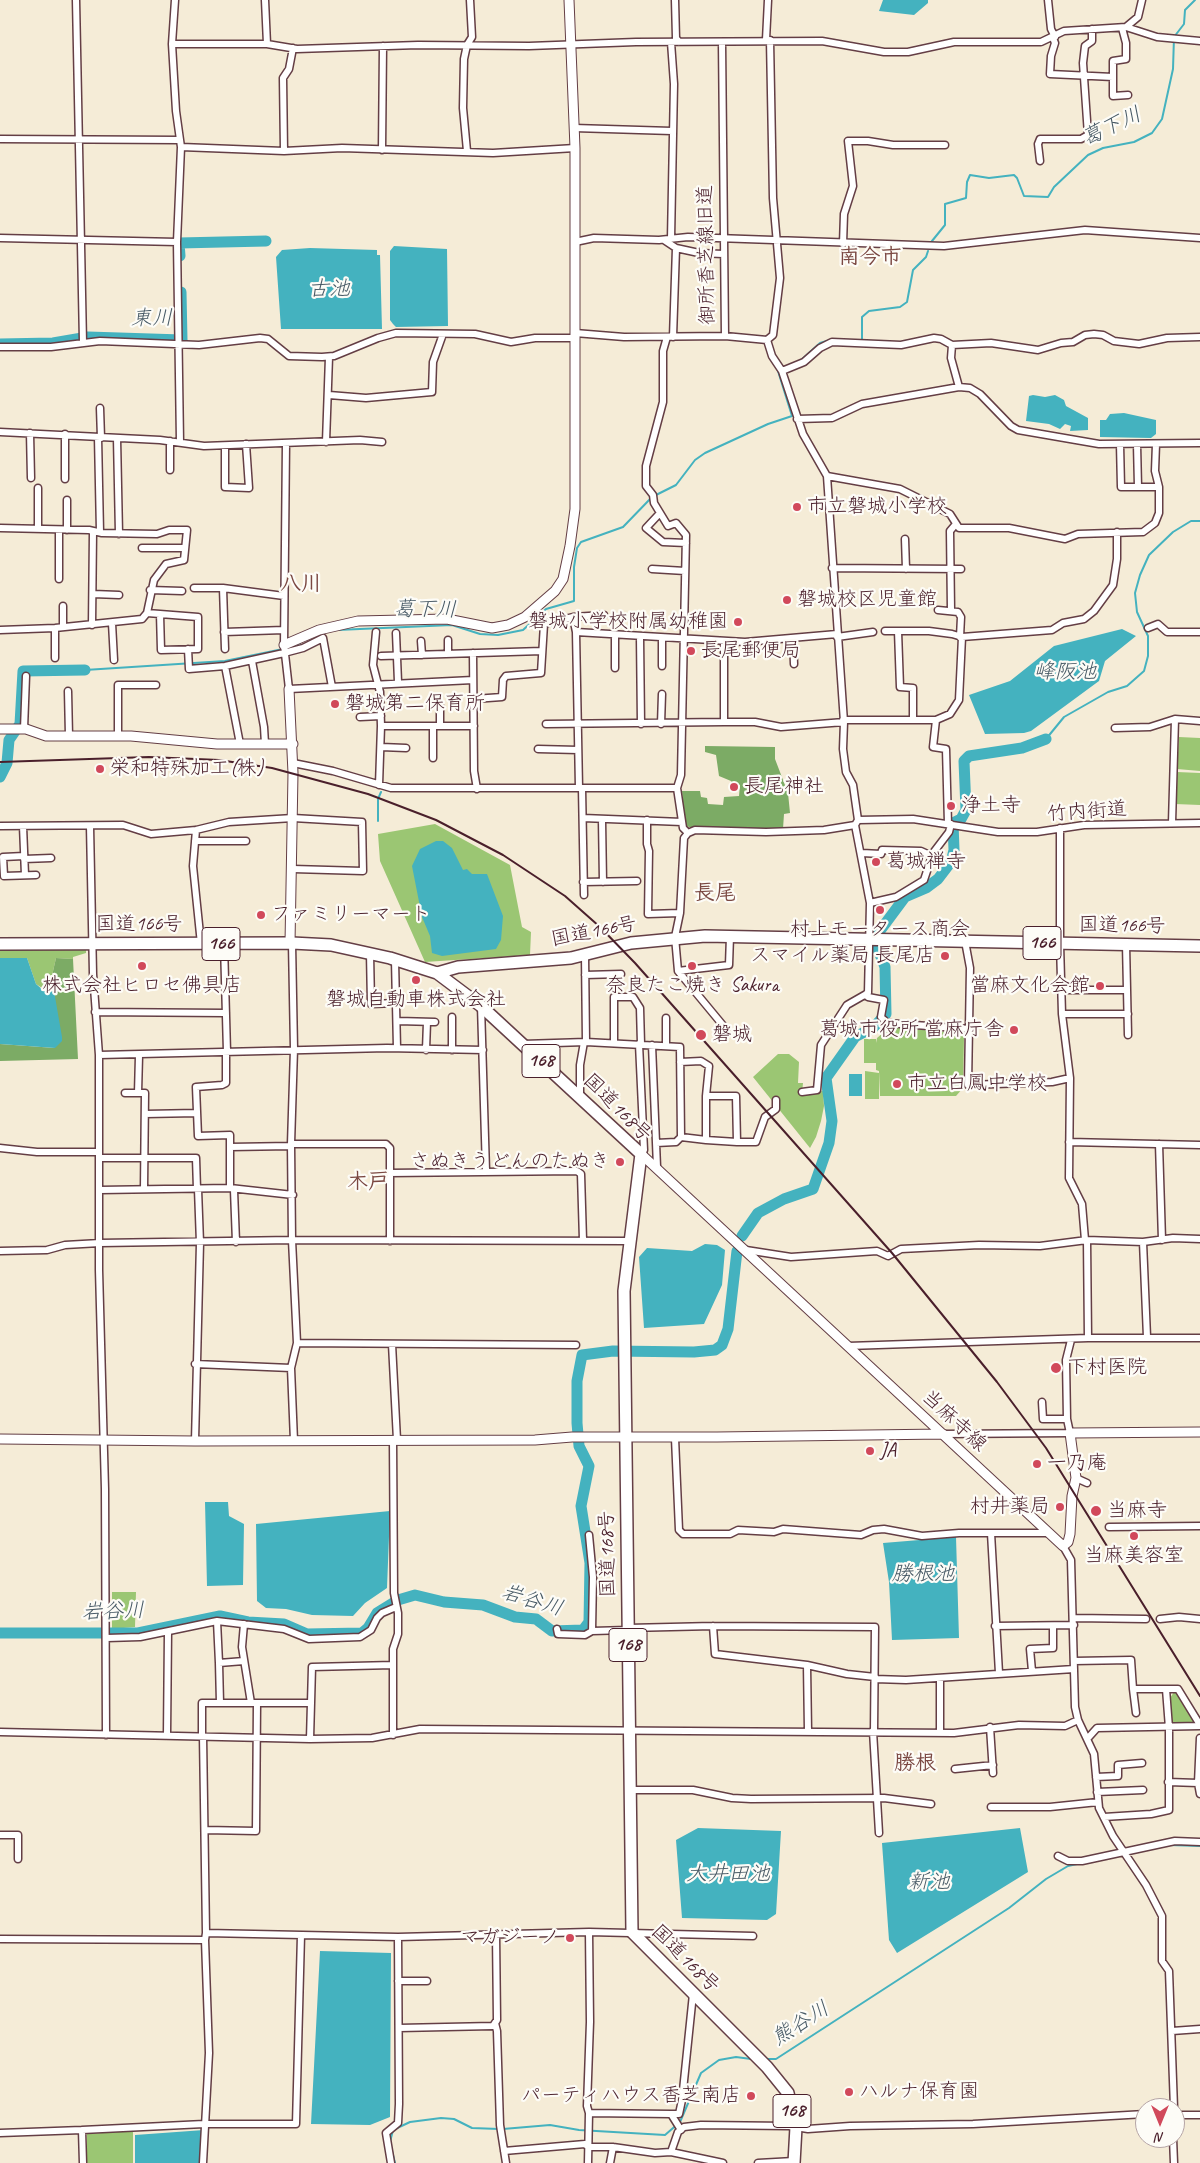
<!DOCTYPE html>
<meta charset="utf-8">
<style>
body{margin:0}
#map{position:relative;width:1200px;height:2163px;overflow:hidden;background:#f5ecd7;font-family:Caveat,sans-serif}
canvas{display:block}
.north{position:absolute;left:1135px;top:2098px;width:50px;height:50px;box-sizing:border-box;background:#fdfcf7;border:1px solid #b5a4a5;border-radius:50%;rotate:180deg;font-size:14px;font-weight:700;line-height:20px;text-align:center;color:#4a1f2b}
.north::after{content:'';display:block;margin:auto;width:18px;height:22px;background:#d1495b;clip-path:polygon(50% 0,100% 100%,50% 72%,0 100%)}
</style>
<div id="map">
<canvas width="1200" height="2163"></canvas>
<div class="north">N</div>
</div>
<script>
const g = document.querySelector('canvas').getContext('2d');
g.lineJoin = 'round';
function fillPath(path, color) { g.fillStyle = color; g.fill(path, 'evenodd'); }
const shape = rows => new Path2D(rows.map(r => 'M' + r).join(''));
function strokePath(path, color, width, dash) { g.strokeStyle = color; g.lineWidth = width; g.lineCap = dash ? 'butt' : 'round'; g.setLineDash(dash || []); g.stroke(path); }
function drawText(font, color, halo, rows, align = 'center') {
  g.font = font + ' Caveat,"Klee One",sans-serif'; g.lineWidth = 4.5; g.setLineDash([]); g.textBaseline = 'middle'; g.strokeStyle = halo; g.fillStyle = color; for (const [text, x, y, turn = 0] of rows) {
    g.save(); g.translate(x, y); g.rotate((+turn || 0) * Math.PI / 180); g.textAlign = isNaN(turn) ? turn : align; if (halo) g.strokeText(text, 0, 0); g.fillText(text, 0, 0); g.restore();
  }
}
fillPath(shape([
 [1179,737,1200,738,1200,771,1177,769],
 [1177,772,1200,773,1200,805,1175,804],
 [435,824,510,865,522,927,531,932,530,955,425,962,380,861,378,834],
 [86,949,86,953,73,957,73,959,56,958,51,980,54,991,48,992,36,984,27,958,0,958,0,950],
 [890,1027,960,1033,964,1038,963,1088,956,1096,880,1096,879,1071,876,1070,876,1063,864,1063,864,1039,876,1039,876,1043,877,1038],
 [778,1054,789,1054,799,1062,798,1083,803,1083,802,1093,823,1091,824,1106,821,1121,816,1137,810,1148,753,1077],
 [865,1071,879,1073,879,1099,865,1099],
 [112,1592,136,1592,135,1627,112,1629],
 [1174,1692,1177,1692,1195,1720,1193,1723,1171,1725,1170,1698],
 [133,2131,133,2163,87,2163,87,2134]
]), '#9bc673');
fillPath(shape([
 [705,746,775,747,775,759,788,793,790,813,784,814,783,829,689,827,685,825,682,791,700,791,701,797,707,798,708,804,723,805,724,797,739,796,740,785,733,785,731,781,719,776,716,755,705,752],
 [56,958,73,959,78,1059,0,1061,0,1044,55,1048,55,1000,51,980]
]), '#7cab65');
fillPath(shape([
 [883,0,928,0,928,3,914,15,879,11],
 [394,246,447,249,448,326,396,327,393,324,390,320,390,251],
 [310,248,377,250,377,255,380,255,382,329,281,329,276,257,282,250],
 [1033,395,1045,397,1055,395,1064,400,1066,406,1088,418,1088,430,1070,431,1071,426,1065,424,1060,429,1049,424,1026,421,1029,396],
 [1124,413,1156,420,1156,434,1151,438,1100,437,1100,420,1106,420,1110,414],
 [1122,629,1136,636,1105,661,1099,681,1031,731,1024,733,985,734,969,695,1010,681,1054,646],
 [436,841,443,841,452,848,463,870,467,869,472,874,487,874,503,916,501,940,496,949,442,956,432,953,430,936,422,917,412,866,420,849],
 [0,958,27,958,36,984,43,990,54,991,62,1037,62,1041,55,1048,0,1044],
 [849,1074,862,1074,862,1096,849,1096],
 [705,1244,717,1245,725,1250,722,1285,704,1324,644,1328,639,1257,647,1248,692,1251],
 [205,1502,228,1502,229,1516,244,1524,243,1585,207,1586],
 [390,1511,387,1588,365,1603,353,1616,312,1615,286,1609,266,1608,257,1601,256,1524],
 [956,1537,959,1638,892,1640,889,1582,883,1543],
 [698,1828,781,1831,776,1914,767,1920,682,1918,676,1840],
 [1020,1828,1028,1872,897,1953,889,1940,882,1843],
 [320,1951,391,1953,390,2117,370,2125,311,2124],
 [204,2130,201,2163,135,2163,135,2135]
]), '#44b2bf');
strokePath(shape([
 [932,241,945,225,945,204,966,198,967,182,970,175,989,178,1014,175,1017,178,1024,196,1048,197,1054,187,1088,155,1103,148,1134,142,1152,133,1162,119,1173,69,1174,37,1184,24,1185,10,1195,0],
 [862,340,862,317,869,311,900,307,907,302,913,270,926,257,928,251],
 [800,361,820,343,830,340],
 [656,495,676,485,695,460,705,453,768,424,792,416,778,371],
 [337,630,452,625,480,634,498,635,523,630,546,609,574,601,574,567,577,548,581,542,623,527,652,497],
 [290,647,300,643],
 [85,670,225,661,283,649],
 [1046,739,1064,717,1108,692,1127,686,1144,671,1148,656,1148,636,1137,612,1135,593,1140,575,1149,555,1173,532,1191,521,1200,521],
 [378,821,378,799,381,792],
 [1170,1845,1200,1846],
 [766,2059,776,2059,1009,1908,1046,1879,1068,1866,1077,1864],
 [503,2129,550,2125,579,2130,665,2135,680,2122,701,2073,719,2060,736,2057,751,2059],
 [390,2142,393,2130,410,2122,441,2118,454,2119,472,2128,499,2129],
 [391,2147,395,2163]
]), '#44b2bf', 2);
strokePath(shape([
 [180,256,179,243,266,241],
 [0,344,53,343,88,337,182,340,181,292],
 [0,777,7,763,9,740,20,724,23,671,85,670],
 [742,1236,758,1213,784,1199,813,1189,829,1143,832,1121,826,1078,855,1037,874,1027,886,1014,885,967,876,944,879,932,905,897,926,888,938,879,951,862,954,850,953,823,961,819,966,810,964,761,969,756,1022,748,1046,739],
 [0,1633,138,1633,220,1616,248,1622,284,1624,307,1634,362,1633,368,1628,377,1613,398,1600,415,1595,444,1602,483,1605,515,1617,536,1619,552,1631,583,1630,589,1622,590,1563,581,1506,589,1466,579,1446,577,1423,577,1381,582,1355,613,1351,694,1352,715,1350,722,1345,728,1329,737,1251]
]), '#44b2bf', 11);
const street = shape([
 [76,0,83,342],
 [175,0,172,44,176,111,181,147,177,242,180,442],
 [265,0,267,44],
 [675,0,676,38,679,42],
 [1048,0,1051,29,1055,37],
 [1126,27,1138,17,1142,0],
 [1122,28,1126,43,1126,59,1113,61,1113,96,1128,95],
 [1053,38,1055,43,1051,56,1050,74,1113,77],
 [766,40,768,0],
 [722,42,725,336],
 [172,44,267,44,297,49,418,45,529,46,636,42,822,41,884,52,908,52,954,42,1041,42,1064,31,1126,27,1157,37,1200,41],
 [574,128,672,131],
 [0,139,180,140],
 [181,147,284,151,342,148,493,153,575,148],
 [382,150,383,46],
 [284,151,283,78,289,69,293,48],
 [467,151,463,108,464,59,467,45,472,37,470,0],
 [1040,161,1038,144,1040,139,1081,139,1088,135,1083,63,1085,46,1092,41,1092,29],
 [0,238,177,242],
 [671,239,674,84,671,42],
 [664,240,676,248,699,253,723,254],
 [575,242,594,238,659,240,688,237,944,246,1085,230,1200,238],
 [843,244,844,214,853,186,848,141,868,141,893,145,945,145],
 [575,333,624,337,725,336,767,340,772,356,782,371,803,434,827,476,844,722,843,749,846,772,853,785,858,820],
 [667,337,663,351,663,402,646,466,646,486,653,495,654,503,668,526,676,523,686,535,681,775,677,788],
 [673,337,676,248],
 [767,340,773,335,780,278,773,198,770,40],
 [952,345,951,358,959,387],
 [0,347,51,347,100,341,199,345,260,338,268,339,289,356,322,357,334,356,378,338,396,333,475,334,511,342,535,338,575,338],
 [782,371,804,362,820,348,832,342,901,345,934,338,941,339,952,345,991,343,1038,350,1061,343,1073,342,1085,335,1094,334,1103,335,1114,341,1139,344,1167,338,1200,337],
 [329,395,366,398,432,392,433,362,443,334],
 [100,408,101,438],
 [797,419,832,418,862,404,959,387,970,388,980,394,1011,426,1018,430,1099,444,1200,443],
 [0,432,160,440,204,446,360,440,382,442],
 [30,433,31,478],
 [65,434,65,479],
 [98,437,100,532],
 [117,438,119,534],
 [170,441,170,470],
 [326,442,329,357],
 [286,443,284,645,289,689,473,680],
 [1120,444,1121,487,1159,487],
 [1137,444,1138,487],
 [225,446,225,487,249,488,246,444],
 [827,476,900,489,950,514,959,528,1009,528,1065,539,1078,534,1143,532,1155,523,1159,513,1159,487,1155,471,1156,444],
 [38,488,38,529],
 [67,500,67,530],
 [660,513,646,528,663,542,686,543],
 [0,528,89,530,102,533,157,534,169,530,187,530,184,560,166,564,154,580,147,613,142,619,55,628,0,630],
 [905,539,906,569],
 [142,548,185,548],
 [832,568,961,569],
 [652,569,685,571],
 [59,579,59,530],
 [194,588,223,588,284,596],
 [223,588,225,649],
 [150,590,182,591],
 [93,594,119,595],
 [63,606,63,627],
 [938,610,958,612,961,617,960,637],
 [951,610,950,531,956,524],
 [147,613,160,614,198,617,198,649,161,650,160,614],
 [573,617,604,615],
 [112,623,114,660],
 [92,625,93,532],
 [55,628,55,658],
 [1148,628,1158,624,1167,632,1200,632],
 [885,631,929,631,952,634,962,637],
 [898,631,900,687,913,688,913,719],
 [224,632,284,630],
 [376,632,373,665,380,692,381,726,379,785],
 [576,632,745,642,837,634],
 [396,633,398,682],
 [615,635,615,668],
 [640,637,641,724],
 [837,637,873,632],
 [662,638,662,666],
 [793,638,794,664],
 [448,640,448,654],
 [421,641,422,655],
 [188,649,189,669,225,666,284,653,303,648,323,638,332,687],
 [473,653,474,771,477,789],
 [381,656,542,651],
 [252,661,264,727,265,744],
 [225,666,240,744],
 [68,691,69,736],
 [474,699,502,697,503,680,506,676,541,673,544,624,573,617,576,632,579,788],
 [360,717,381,716],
 [843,720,936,720,950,714,959,700,962,637,1052,630,1063,623,1084,619,1094,611,1113,585,1117,559,1117,532],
 [936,720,933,747,946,749,948,824],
 [724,722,724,641],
 [546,724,724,722,755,722,781,727,844,722],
 [661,724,662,694],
 [381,726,474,726],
 [433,726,433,758],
 [440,726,440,706],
 [1115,728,1150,727,1175,719,1200,721],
 [24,729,26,676],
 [118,736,118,685,156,685],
 [381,747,406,748],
 [538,749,578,750],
 [293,763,333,771,391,788,677,788,683,828,688,833],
 [582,788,584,895],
 [583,818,682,822],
 [602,820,603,882],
 [647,820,647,844,649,851,648,914,680,913],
 [858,820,913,819,998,832,1037,832,1084,825,1200,823],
 [1172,823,1175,719],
 [0,826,123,825,151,834,196,830,229,822,293,818,362,822,363,871,293,869],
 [23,826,25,875],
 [90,826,93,974,99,1055,99,1270,105,1489,106,1735],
 [1060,828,1060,944,1062,1014,1070,1078,1069,1178,1082,1204,1085,1240],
 [196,830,193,866,201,944],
 [195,841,246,841],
 [862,853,881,854,882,850,921,851,932,856],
 [24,856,3,857,4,876,36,875],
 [24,859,51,858],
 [583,882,637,881],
 [870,903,896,897,924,880,933,853,949,832,951,824],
 [965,941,970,968,968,1085,1052,1082,1070,1078],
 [224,944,227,1052],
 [1126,944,1128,1035],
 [370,953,371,1004,397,1003],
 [585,955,586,1042],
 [395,960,397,1048],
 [678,971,729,965,730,936],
 [585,975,621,974],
 [1062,990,1127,990],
 [866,994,868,997,884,1000,881,1017,887,1023,970,1029],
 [481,1006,486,1171],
 [95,1012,226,1013],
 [1062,1014,1128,1014],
 [398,1021,435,1022],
 [726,1029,678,971,675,937,680,913,684,838,688,833,695,830,766,832,824,830,855,825,858,820],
 [614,1043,614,997,633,997,640,1008,641,1044],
 [523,1044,586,1042,680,1047,681,1137,676,1142,656,1143],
 [639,1044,644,1150,641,1154],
 [652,1045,657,1167],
 [666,1046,666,1018],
 [426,1050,427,1022],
 [452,1050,452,1017],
 [226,1052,226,1083,222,1085,196,1087,198,1136,230,1135,230,1188],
 [99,1055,387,1048,483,1050],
 [680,1062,701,1061,709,1066,706,1096],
 [802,1092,817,1090,821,1045,847,1005,868,993,870,903,855,825],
 [125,1093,145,1093,144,1189],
 [138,1093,139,1056],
 [706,1096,736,1096,737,1142,706,1140,706,1096],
 [580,1097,580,1065,584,1042],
 [145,1114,197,1113],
 [681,1137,706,1140],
 [737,1142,756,1142,765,1117,776,1109,776,1100],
 [1069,1142,1200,1145],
 [291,1144,386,1144,390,1148,390,1241],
 [1159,1144,1162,1240],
 [230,1147,291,1146],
 [0,1148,37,1152,99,1152],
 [99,1158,196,1158,197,1189],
 [389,1173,577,1171,581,1174,583,1240],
 [100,1190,230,1188,293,1195],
 [234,1190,236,1242],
 [1087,1240,1088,1338],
 [1143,1242,1147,1337],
 [746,1250,791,1257,877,1251,888,1256,901,1249,979,1245,1040,1246,1087,1240,1143,1242,1173,1238,1200,1239],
 [0,1251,47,1250,65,1245,100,1243,292,1240,629,1241],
 [297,1343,576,1345],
 [392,1344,397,1440],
 [848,1346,1088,1338,1200,1338],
 [195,1364,291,1368,297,1343,292,1240,291,1144,294,1049,292,943],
 [291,1368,294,1441],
 [1042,1402,1043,1419,1067,1419],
 [943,1434,1070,1433,1067,1419,1066,1360,1071,1340],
 [675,1438,679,1530,683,1534,730,1534,738,1530,774,1532,783,1529,861,1535,873,1530,884,1529,922,1536,959,1533,1049,1533],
 [195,1441,200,1243,198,1189],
 [1076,1478,1087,1483],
 [1109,1527,1200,1526],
 [991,1533,999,1673],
 [589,1535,593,1577,592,1631],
 [1063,1546,1071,1560,1075,1707,1078,1720,1094,1754,1099,1808,1113,1836,1146,1885,1162,1916,1162,1961,1169,1971,1174,2108],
 [1074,1618,1146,1619],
 [1160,1619,1179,1617,1200,1619],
 [217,1621,219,1663],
 [244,1624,242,1647,251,1703],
 [713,1626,715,1654,807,1665,847,1674,875,1677],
 [995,1626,1074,1625],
 [628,1628,713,1626,875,1627,874,1731],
 [557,1629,558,1634,585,1635,592,1631,628,1630],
 [107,1638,140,1637,217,1621,284,1629,309,1639,360,1637,371,1630,377,1618,382,1613,396,1607],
 [1074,1661,1131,1660,1133,1689,1178,1689,1200,1725],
 [807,1665,808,1731],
 [1032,1671,1030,1649,1053,1648,1053,1626],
 [940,1678,940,1732],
 [875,1679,906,1680,1074,1669],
 [1133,1689,1136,1713],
 [220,1703,219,1663,244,1661],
 [990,1727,993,1773],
 [873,1731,879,1833],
 [0,1732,310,1739,372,1738,420,1729,954,1733,1019,1725,1065,1726,1078,1720],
 [167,1735,168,1632],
 [393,1735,393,1649,398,1634,398,1613,394,1593,393,1440],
 [202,1736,202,1703,310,1703],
 [203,1736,206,1933],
 [1088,1738,1097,1728,1200,1726],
 [1200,1738,1198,1783,1200,1794],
 [310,1739,312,1667,393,1665],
 [955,1769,993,1765],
 [1096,1777,1118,1776,1118,1765,1142,1763],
 [1168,1782,1198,1783],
 [629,1790,693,1790,732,1798,751,1799,884,1798,931,1804],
 [1097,1792,1143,1790],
 [991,1807,1050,1807,1098,1802],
 [1104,1817,1151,1814,1169,1810,1169,1728,1166,1689],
 [205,1830,256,1831,257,1703],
 [0,1835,18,1835,18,1859],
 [1058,1856,1068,1861,1082,1861,1175,1841,1200,1842],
 [0,1939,205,1940,206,1933,398,1937,589,1932,753,1936],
 [398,1981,427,1981],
 [495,2023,497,2031,500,2125,506,2163],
 [399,2028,493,2026,497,2020,496,1934],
 [1172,2031,1200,2029],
 [589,2113,671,2114,681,2130],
 [671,2114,679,2114,682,2100,693,1994],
 [1175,2115,1200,2115],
 [82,2130,204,2124,296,2124,301,1935],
 [0,2133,82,2130,83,2163],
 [1173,2138,1174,2163],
 [504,2151,585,2144,588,2147,613,2147,655,2153,671,2152,723,2163],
 [671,2152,678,2132,684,2127,701,2125,789,2126,808,2129,850,2126,973,2124,1145,2114],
 [203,2163,209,2053,205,1940],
 [391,2163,386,2133,398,2123,399,2104,398,1937],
 [588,2163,589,2113,587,2106,590,2022,589,1932],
 [610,2163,613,2147],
 [758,2163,794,2161]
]);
const secondary = shape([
 [284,645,319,630,358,621,447,619,492,628,508,625,525,617,555,591,563,579,570,546,575,509,575,148,569,0],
 [289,689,293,773,290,943],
 [0,729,26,729,46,736,131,736,217,744,293,744],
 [641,1154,1063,1546,1068,1542,1070,1534,1072,1496,1076,1478,1070,1433,1200,1432],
 [0,1439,195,1441,535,1440,572,1437,717,1437,943,1434]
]);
const highway = shape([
 [0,944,292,943,331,945,390,958,437,973,458,967,571,958,631,943,705,936,1200,946],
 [437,973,481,1006,641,1154,624,1291,632,1932,767,2067,788,2093,796,2127,794,2163]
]);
strokePath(street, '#643e45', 9);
strokePath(secondary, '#643e45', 11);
strokePath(highway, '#643e45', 14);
strokePath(street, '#fff', 6);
strokePath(secondary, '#fff', 9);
strokePath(highway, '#fff', 11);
strokePath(shape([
 [0,762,149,757,219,760,272,768,368,794,436,820,503,855,565,896,600,927,635,963,822,1174,892,1253,997,1382,1046,1448,1200,1696]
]), '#4a1f2b', 2);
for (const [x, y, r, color] of [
 [797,507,5,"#d1495b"],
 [787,600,5,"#d1495b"],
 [738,622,5,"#d1495b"],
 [691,651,5,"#d1495b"],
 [335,704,5,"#d1495b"],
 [100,769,5,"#d1495b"],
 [734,787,5,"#d1495b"],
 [951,806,5,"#d1495b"],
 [876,862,5,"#d1495b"],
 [880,910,5,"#d1495b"],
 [261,915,5,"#d1495b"],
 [945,956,5,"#d1495b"],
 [142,966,5,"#d1495b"],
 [692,966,5,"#d1495b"],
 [416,980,5,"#d1495b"],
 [1100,986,5,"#d1495b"],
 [1014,1030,5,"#d1495b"],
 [701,1035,6,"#d1495b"],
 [897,1084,5,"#d1495b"],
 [620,1162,5,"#d1495b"],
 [1056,1368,6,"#d1495b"],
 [870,1451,5,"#d1495b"],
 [1037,1464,5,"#d1495b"],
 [1060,1507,5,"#d1495b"],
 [1096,1511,6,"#d1495b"],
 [1134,1536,5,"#d1495b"],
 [570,1938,5,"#d1495b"],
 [849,2092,5,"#d1495b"],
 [751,2096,5,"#d1495b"]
]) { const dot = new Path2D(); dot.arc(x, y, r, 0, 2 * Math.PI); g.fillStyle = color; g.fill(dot); strokePath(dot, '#fdfcf7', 2); }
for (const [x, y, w] of [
 [1042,943,38],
 [221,944,38],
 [541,1061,38],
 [628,1645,38],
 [792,2111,38]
]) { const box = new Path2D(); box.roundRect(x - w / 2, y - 16.5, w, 33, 4); g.fillStyle = '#fdfcf7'; g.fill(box); strokePath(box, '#4a1f2b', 1); }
drawText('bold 19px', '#4a1f2b', null, [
 ["166",1042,943],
 ["166",221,944],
 ["168",541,1061],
 ["168",628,1645],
 ["168",792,2111]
]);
drawText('20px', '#4a1f2b', '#fdfcf7', [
 ["御所香芝線旧道",707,255,-91],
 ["竹内街道",1087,812,-4],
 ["国道166号",139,925],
 ["国道166号",1122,926,1],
 ["国道166号",594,932,-11],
 ["国道168号",617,1108,45],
 ["当麻寺線",954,1421,43],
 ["国道168号",608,1554,-91],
 ["国道168号",685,1959,45]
]);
drawText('20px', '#4a1f2b', '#fdfcf7', [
 ["市立磐城小学校",807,507],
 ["磐城校区児童館",797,600],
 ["磐城小学校附属幼稚園",728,622,"right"],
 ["長尾郵便局",701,651],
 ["磐城第二保育所",345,704],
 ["栄和特殊加工(株)",110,769],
 ["長尾神社",744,787],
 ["浄土寺",961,806],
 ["葛城禅寺",886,862],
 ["ファミリーマート",271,915],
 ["村上モータース商会",880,930,"center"],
 ["スマイル薬局 長尾店",935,956,"right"],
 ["株式会社ヒロセ佛具店",142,986,"center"],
 ["奈良たこ焼き Sakura",692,986,"center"],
 ["當麻文化会館",1090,986,"right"],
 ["磐城自動車株式会社",416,1000,"center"],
 ["葛城市役所 當麻庁舎",1004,1030,"right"],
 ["磐城",712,1035],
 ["市立白鳳中学校",907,1084],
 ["さぬきうどんのたぬき",610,1162,"right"],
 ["下村医院",1067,1368],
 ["JA",880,1451],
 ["一乃庵",1047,1464],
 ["村井薬局",1050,1507,"right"],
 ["当麻寺",1107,1511],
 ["当麻美容室",1134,1556,"center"],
 ["マガジーノ",560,1938,"right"],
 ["ハルナ保育園",859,2092],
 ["パーティハウス香芝南店",741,2096,"right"]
], 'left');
drawText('italic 21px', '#485a66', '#fdfcf7', [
 ["葛下川",1112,127,-25],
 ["古池",329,289],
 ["東川",152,319,-1],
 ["葛下川",425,610,1],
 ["峰阪池",1065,672],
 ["勝根池",923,1574],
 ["岩谷川",532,1601,17],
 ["岩谷川",113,1612,-2],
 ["大井田池",728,1874],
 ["新池",929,1882],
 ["熊谷川",801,2024,-32]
]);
drawText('bold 21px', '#7b4842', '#fdfcf7', [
 ["南今市",870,257],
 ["八川",301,584],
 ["長尾",715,893],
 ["木戸",368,1182],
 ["勝根",915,1763]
]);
</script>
